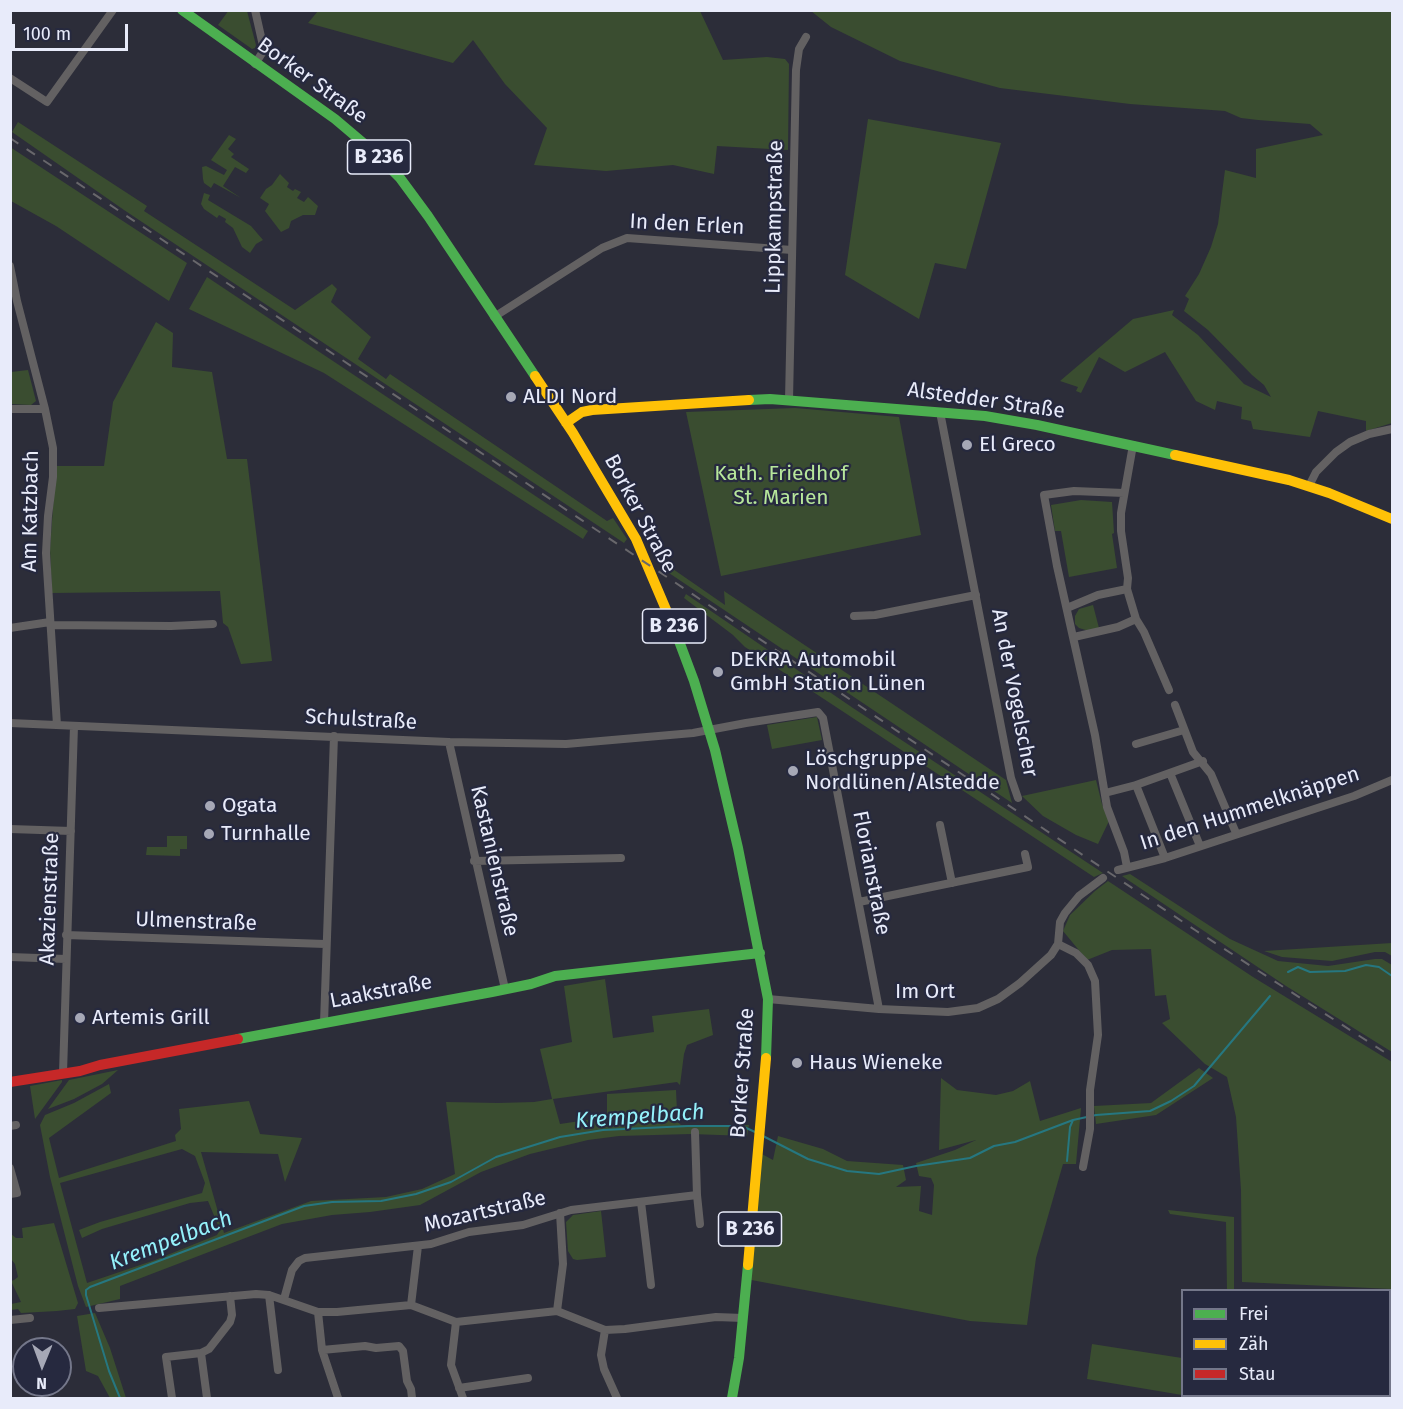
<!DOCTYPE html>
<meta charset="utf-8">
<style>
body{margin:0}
#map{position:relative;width:1403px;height:1409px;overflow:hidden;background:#2c2d39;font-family:"Fira Sans",sans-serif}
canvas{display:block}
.frame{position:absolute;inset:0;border:12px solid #e8ebfa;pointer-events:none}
.legend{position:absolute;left:1181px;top:1289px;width:210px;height:108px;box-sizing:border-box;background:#26293f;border:2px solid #74778a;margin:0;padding:8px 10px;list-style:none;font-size:18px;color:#e8ebfa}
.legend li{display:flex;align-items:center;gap:12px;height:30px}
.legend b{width:30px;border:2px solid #74778a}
.north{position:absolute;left:12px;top:1337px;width:60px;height:60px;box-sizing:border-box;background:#26293f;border:2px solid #74778a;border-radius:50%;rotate:181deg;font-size:16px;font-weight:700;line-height:24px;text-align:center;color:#e8ebfa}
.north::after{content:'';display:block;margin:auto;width:21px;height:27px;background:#a6a8b6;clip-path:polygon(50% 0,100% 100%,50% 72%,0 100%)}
.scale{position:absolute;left:12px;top:24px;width:116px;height:27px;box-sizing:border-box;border:3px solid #e8ebfa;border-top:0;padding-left:8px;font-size:18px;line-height:21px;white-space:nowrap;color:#e8ebfa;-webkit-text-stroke:4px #26293f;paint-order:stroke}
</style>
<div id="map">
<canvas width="1403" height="1409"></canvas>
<div class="frame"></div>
<ul class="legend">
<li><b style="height:8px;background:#4caf50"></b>Frei</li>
<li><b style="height:8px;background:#ffc107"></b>Zäh</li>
<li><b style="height:8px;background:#c62828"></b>Stau</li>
</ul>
<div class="north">N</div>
<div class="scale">100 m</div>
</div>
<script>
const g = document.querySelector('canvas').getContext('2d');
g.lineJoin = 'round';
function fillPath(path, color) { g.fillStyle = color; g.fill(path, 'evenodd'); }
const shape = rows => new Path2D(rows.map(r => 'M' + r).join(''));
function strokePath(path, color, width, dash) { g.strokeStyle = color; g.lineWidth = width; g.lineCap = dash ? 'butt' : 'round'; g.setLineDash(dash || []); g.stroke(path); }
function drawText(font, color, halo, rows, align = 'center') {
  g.font = font + ' "Fira Sans",sans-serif'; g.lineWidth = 4.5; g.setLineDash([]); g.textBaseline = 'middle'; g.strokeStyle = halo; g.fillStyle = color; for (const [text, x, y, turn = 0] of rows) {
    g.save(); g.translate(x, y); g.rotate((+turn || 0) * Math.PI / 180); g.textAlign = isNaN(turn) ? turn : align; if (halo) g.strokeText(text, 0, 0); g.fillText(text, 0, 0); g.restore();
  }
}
fillPath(shape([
 [229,10,247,11,256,45,255,48,252,49,218,25],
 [318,11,700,11,723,60,767,57,785,59,789,64,788,150,717,146,714,174,673,165,606,171,534,165,547,128,505,84,473,40,453,63,308,23],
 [811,11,1392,11,1392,423,1366,431,1366,421,1318,411,1310,437,1253,429,1251,421,1241,419,1242,407,1217,401,1215,410,1196,401,1165,352,1125,372,1099,357,1081,393,1076,391,1078,387,1060,381,1133,319,1174,310,1172,315,1198,335,1244,384,1271,397,1264,385,1252,375,1208,330,1184,311,1189,299,1185,296,1199,274,1211,247,1218,224,1225,170,1256,178,1256,149,1323,135,1310,124,1258,120,1241,118,1225,111,1130,104,1000,88,900,61,831,27],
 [868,119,1001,143,966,269,935,263,919,319,845,275],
 [18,122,147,206,144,211,295,310,332,284,337,289,331,302,371,337,358,359,386,379,390,374,607,521,613,518,627,539,624,543,124,210,12,132],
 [229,135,236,139,228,149,234,154,231,157,249,169,246,173,235,167,223,186,241,198,214,183,211,188,204,183,203,179,202,167,206,166,224,175,227,170,211,160],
 [10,147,187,263,169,301,56,226,11,201],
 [280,174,289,183,287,187,293,191,295,189,301,192,297,198,304,202,308,197,318,206,315,215,303,215,291,221,289,228,281,232,265,211,269,204,260,198,266,189,272,185],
 [204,193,210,195,208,200,251,226,263,240,256,244,250,253,242,247,233,228,225,222,226,219,219,215,217,218,204,209,201,204],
 [207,277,588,531,583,539,324,373,189,309],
 [156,322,173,333,172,367,212,372,227,459,247,459,272,661,241,664,228,627,223,623,220,591,52,593,50,549,56,466,104,466,113,402],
 [28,370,36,401,31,405,11,404,11,372],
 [795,408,899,417,921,535,721,576,686,412],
 [1081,500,1112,502,1114,533,1112,534,1117,568,1069,577,1061,531,1055,531,1051,505],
 [657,558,725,605,724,591,1006,780,1012,803,663,569],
 [686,594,853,708,1103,873,1094,877,745,647,733,635,684,598],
 [1093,605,1099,628,1089,631,1079,628,1075,624,1075,616,1079,609],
 [817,717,822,740,772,749,767,725],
 [1096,780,1102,804,1109,821,1098,844,1076,835,1043,816,1022,796],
 [167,836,187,836,187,849,180,849,180,856,146,855,147,847,167,847],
 [1130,874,1230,939,1278,961,1328,966,1375,959,1382,959,1392,965,1392,1052,1286,986,1122,876],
 [1108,881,1253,977,1392,1062,1392,1289,1242,1282,1241,1190,1236,1117,1227,1077,1205,1064,1162,1023,1170,1019,1166,995,1155,996,1151,949,1112,950,1087,960,1063,931,1070,915,1095,891],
 [1392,943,1392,956,1385,952,1375,952,1332,961,1282,957,1264,951],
 [605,979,613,1038,654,1032,652,1016,709,1009,713,1035,687,1045,684,1054,680,1085,677,1082,553,1099,560,1124,607,1117,607,1094,676,1090,677,1112,623,1117,671,1116,681,1125,749,1125,747,1136,691,1134,619,1136,588,1140,530,1154,481,1172,420,1205,370,1212,332,1215,282,1224,120,1286,120,1299,86,1307,78,1286,50,1177,40,1125,45,1115,74,1103,109,1084,111,1093,49,1138,59,1178,176,1141,175,1135,181,1129,179,1109,249,1101,260,1134,302,1138,285,1182,278,1154,201,1152,224,1233,311,1201,386,1197,422,1189,455,1174,446,1102,498,1103,534,1102,552,1099,540,1049,572,1042,564,986],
 [182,1149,195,1156,205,1183,202,1193,100,1222,79,1230,82,1238,102,1229,190,1203,208,1201,220,1230,217,1235,155,1260,87,1283,60,1183],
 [1199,1068,1213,1078,1156,1115,1096,1124,1094,1106,1151,1103],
 [118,1070,102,1084,74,1099,48,1109,69,1080],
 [941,1078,957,1090,996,1095,1013,1091,1030,1081,1040,1121,1081,1108,1076,1164,1063,1164,1036,1258,1027,1325,970,1321,746,1279,758,1152,773,1160,778,1136,823,1149,847,1161,903,1165,906,1180,896,1187,921,1186,919,1211,932,1215,934,1185,931,1178,919,1176,916,1163,955,1150,976,1140,939,1150],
 [62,1080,62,1082,35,1119,30,1086],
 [1168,1210,1234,1217,1234,1290,1227,1290,1226,1222,1170,1214],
 [601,1211,606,1257,577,1260,573,1259,568,1251,566,1222,573,1215],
 [54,1223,78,1303,75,1309,57,1311,21,1313,18,1309,11,1310,11,1304,21,1302,11,1281,14,1280,18,1277,15,1264,11,1259,11,1234,16,1238,23,1238,22,1228],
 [95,1313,110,1348,126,1398,110,1398,98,1376,86,1371,77,1316],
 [1092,1344,1182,1358,1182,1395,1087,1379]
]), '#3a4d30');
strokePath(shape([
 [1288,972,1298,967,1310,972,1345,971,1366,965,1379,967,1392,976],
 [763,1136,808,1159,847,1171,879,1174,916,1166,970,1158,994,1146,1015,1142,1073,1120,1096,1115,1150,1111,1171,1101,1194,1086,1270,996],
 [1067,1161,1070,1127,1073,1120],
 [120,1398,109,1371,86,1295,86,1290,90,1287,304,1206,332,1202,381,1201,416,1194,451,1182,496,1157,560,1137,603,1130,688,1126,742,1126,755,1132]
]), '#267780', 2);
strokePath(shape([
 [255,10,264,50,255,64],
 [10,78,47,102,113,10],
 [10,266,17,301,45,409,53,448,53,477,48,516,46,553,57,725],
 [494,317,602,248,627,238,792,250],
 [789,400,796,70,799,49,806,37],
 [10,409,45,409],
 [940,412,1011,778,1018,798],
 [1133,445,1121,513,1121,531,1128,578,1127,589,1136,619,1144,632,1169,690],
 [1309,486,1316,472,1336,452,1350,442,1369,434,1392,429],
 [1124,493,1074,491,1044,495,1057,566,1095,735,1107,807,1124,852,1127,867],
 [1067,608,1098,595,1127,589],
 [854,616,875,615,976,595],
 [51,625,171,626,213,624],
 [10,628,50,622],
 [1074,637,1118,627,1136,619],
 [1175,705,1193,752,1211,774,1236,833],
 [10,723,449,742,566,744,693,733,746,723,818,712,823,718,879,1009],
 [449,742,505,989],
 [1136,744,1184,730],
 [1170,773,1200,846],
 [1136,785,1165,858],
 [1105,793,1136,785,1203,761],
 [940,825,952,883],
 [10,829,71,831],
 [474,861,621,858],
 [1118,870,1165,858,1354,796,1392,780],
 [859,902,1028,867,1025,854],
 [66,935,325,944],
 [1058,944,1076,953,1088,965,1095,981,1098,1035,1090,1090,1090,1129,1083,1167],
 [10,957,66,959],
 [768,999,879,1009,948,1012,978,1008,998,999,1020,983,1051,955,1058,944,1060,922,1065,913,1079,896,1103,878],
 [324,1023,334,736],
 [63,1073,74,726],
 [10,1126,16,1125],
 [695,1132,697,1195],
 [10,1168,17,1193,10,1194],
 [641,1202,651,1285],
 [269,1295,278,1370],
 [284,1299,292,1270,299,1261,305,1258,431,1244,469,1232,523,1225,571,1210,697,1195,700,1224],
 [411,1305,418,1246],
 [99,1308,256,1294,269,1295,318,1312,337,1312,411,1305,456,1322,557,1311,605,1330,625,1329,716,1317,743,1318],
 [557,1311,563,1264,560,1213],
 [318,1312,322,1350,338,1398],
 [10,1320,30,1318],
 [456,1322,451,1365,463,1398],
 [605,1330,601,1355,604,1369,617,1398],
 [322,1350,365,1346,376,1348,399,1346,403,1351,407,1381,411,1389,412,1398],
 [459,1388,528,1378],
 [172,1398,166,1357,201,1353],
 [207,1398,201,1353,209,1349,230,1322,232,1315,230,1296]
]), '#636162', 8);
strokePath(shape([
 [182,10,335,119,374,152,400,178,428,216,535,376],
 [749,400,770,399,985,416,1037,425,1175,455],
 [676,633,694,681,715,750,738,848,768,999,766,1058],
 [238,1039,492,992,531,984,555,976,760,953],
 [732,1398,739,1358,748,1265]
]), '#4caf50', 10);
strokePath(shape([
 [535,376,573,433,636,539,676,633],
 [566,423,582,412,592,410,749,400],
 [1175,455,1289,480,1329,493,1392,519],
 [748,1265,766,1058]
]), '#ffc107', 10);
strokePath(shape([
 [10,1082,80,1071,100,1065,238,1039]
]), '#c62828', 10);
strokePath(shape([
 [10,138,1195,930,1392,1057]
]), '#68676b', 2, [10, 10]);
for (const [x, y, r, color] of [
 [511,397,6,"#a6a8b6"],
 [967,445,6,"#a6a8b6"],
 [718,672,6,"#a6a8b6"],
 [793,771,6,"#a6a8b6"],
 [210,806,6,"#a6a8b6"],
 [209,834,6,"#a6a8b6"],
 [80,1018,6,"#a6a8b6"],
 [797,1063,6,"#a6a8b6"]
]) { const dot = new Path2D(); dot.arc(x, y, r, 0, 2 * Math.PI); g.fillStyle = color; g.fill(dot); strokePath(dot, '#26293f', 2); }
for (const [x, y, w] of [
 [379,157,63],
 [674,626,63],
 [750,1229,63]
]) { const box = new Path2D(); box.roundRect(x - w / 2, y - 17, w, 34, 4.5); g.fillStyle = '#26293f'; g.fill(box); strokePath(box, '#e8ebfa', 1.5); }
drawText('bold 20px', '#e8ebfa', null, [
 ["B 236",379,157],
 ["B 236",674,626],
 ["B 236",750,1229]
]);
drawText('21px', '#e8ebfa', '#26293f', [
 ["Borker Straße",312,81,36],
 ["Lippkampstraße",775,217,-89],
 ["In den Erlen",687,225,3],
 ["Alstedder Straße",986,401,8],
 ["Am Katzbach",31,511,-89],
 ["Borker Straße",640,514,62],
 ["An der Vogelscher",1014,693,79],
 ["Schulstraße",361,720,3],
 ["In den Hummelknäppen",1250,809,-18],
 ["Kastanienstraße",494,861,77],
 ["Florianstraße",871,873,79],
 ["Akazienstraße",50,899,-88],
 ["Ulmenstraße",196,922,2],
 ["Laakstraße",381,992,-11],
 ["Im Ort",925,992],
 ["Borker Straße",743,1073,-86],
 ["Mozartstraße",485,1212,-13]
]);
drawText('21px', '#e8ebfa', '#26293f', [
 ["ALDI Nord",523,397],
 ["El Greco",979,445],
 ["DEKRA Automobil",730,660],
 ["GmbH Station Lünen",730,684],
 ["Löschgruppe",805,759],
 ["Nordlünen/Alstedde",805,783],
 ["Ogata",222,806],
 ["Turnhalle",221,834],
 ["Artemis Grill",92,1018],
 ["Haus Wieneke",809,1063]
], 'left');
drawText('21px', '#b7e79b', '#26293f', [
 ["Kath. Friedhof",781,474],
 ["St. Marien",781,498]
]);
drawText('italic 22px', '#94f1fb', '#26293f', [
 ["Krempelbach",640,1117,-4],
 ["Krempelbach",171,1241,-21]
]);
</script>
